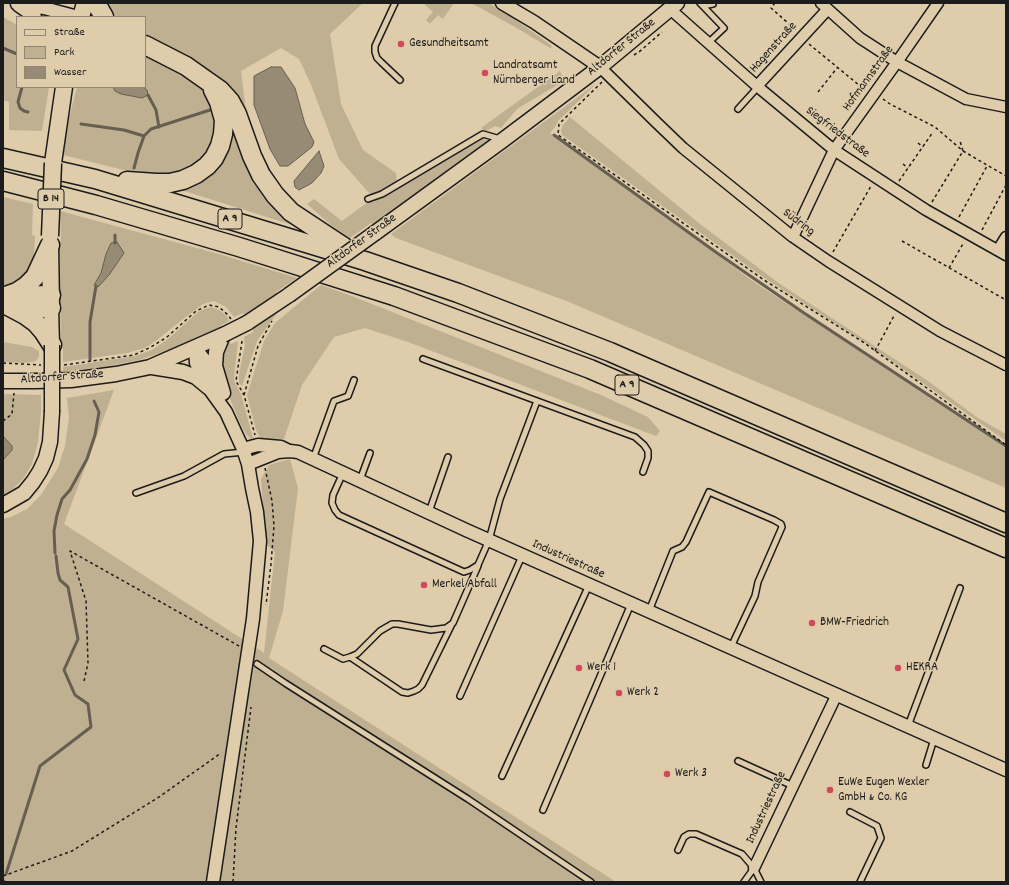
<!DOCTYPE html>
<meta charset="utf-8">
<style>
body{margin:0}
#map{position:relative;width:1009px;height:885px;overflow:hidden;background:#deccaa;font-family:Dekko,sans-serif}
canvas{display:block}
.frame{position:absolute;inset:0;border:4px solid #1c1c1c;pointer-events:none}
.legend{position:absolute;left:16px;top:16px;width:130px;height:72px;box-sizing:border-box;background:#deccaa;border:1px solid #908671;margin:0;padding:5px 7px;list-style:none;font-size:12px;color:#1c1c1c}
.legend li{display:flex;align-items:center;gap:8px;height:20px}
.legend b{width:20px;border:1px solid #908671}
</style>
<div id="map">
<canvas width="1009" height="885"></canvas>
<div class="frame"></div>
<ul class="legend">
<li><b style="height:5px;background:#deccaa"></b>Straße</li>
<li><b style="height:11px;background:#bfb092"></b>Park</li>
<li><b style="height:11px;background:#978b75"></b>Wasser</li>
</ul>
</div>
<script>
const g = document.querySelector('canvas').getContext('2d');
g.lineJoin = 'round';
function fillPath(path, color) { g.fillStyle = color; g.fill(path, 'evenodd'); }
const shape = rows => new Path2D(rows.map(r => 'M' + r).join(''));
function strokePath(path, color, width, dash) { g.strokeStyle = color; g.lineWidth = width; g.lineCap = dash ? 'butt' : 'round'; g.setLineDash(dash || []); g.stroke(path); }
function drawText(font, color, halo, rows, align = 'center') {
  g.font = font + ' Dekko,sans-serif'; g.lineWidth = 3; g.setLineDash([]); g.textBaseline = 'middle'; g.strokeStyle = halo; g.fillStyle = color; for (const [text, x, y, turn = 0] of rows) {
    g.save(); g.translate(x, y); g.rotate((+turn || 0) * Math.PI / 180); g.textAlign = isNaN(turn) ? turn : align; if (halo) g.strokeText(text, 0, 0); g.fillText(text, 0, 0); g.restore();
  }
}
fillPath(shape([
 [102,3,359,3,362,4,330,34,341,104,363,150,396,173,397,185,377,196,379,198,483,139,489,140,374,225,371,223,350,238,342,235,307,204,314,199,342,221,376,196,370,194,339,159,310,82,299,59,281,48,241,71,247,119,236,100,220,79,197,61,170,48,162,42,145,33,145,17,112,17],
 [423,3,454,3,443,19,438,15,430,24,426,20,433,12],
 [471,3,489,3,513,18,551,45,552,47,550,48,515,27],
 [3,17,17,25,17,87,49,87,42,131,9,130,9,102,3,100],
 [145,54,171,63,209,94,219,125,208,156,192,170,152,177,63,155,65,134,77,87,145,87],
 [560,71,564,81,517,109,501,128,495,126,486,131,481,128],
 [597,83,558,121,555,127,550,133,754,282,1006,447,1006,488,569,302,396,238,391,234],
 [227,116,302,228,178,189,192,182],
 [570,117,700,224,780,284,928,381,978,418,1006,434,1006,441,864,342,766,279,562,135,561,130,563,125],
 [3,197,33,204,32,235,35,236,33,268,26,280,3,290],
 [60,211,219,254,297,278,276,292,278,294,244,315,243,313,234,317,226,307,214,301,203,304,182,320,157,340,145,348,127,353,63,362,63,345,61,345,59,241,61,241],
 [321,285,357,298,601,395,648,417,660,431,656,436,408,342,365,328,334,337,302,385,284,439,261,439,256,430,247,395,264,341,275,323],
 [211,307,219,310,227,316,229,321,220,326,221,328,202,336,169,350,139,360,109,366,63,372,63,367,135,356,152,350,168,339,198,312,204,309],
 [277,313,257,341,242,386,239,383,239,374,245,345,244,337,253,332,253,328],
 [238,341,234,377,235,383,241,394,253,438,252,440,246,434,240,423,221,377,219,364,224,346,230,343,231,344],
 [3,342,32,347,39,351,39,357,36,361,23,363,3,362],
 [114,390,64,524,264,653,275,552,266,544,261,479,269,465,290,459,298,488,283,611,269,658,616,882,3,882,3,519,11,517,27,509,41,495,58,468,65,446,69,418,67,398],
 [3,394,41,395,41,412,38,442,32,464,23,479,13,489,3,496,3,460,12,450,12,446,3,436]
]), '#bfb092');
const water = shape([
 [271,67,281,67,295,88,305,124,314,142,312,147,288,166,280,166,270,149,254,105,254,76,271,67],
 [113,87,143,87,147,90,148,95,142,98,121,94,115,91,113,87],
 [319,151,324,166,321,173,312,183,299,190,295,187,294,181,319,151],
 [117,242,124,253,109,275,98,287,94,285,101,273,106,254,111,243,117,242],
 [3,436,12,446,12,450,3,460,3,436]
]);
fillPath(water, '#978b75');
strokePath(water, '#665f51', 1);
strokePath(shape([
 [3,48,17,54],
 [22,87,18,102,20,108,24,111,28,112],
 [148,95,156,110,159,127],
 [81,124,124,130,144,136],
 [554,135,717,253,804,313,1006,446],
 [134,168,138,153,144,136,151,129,210,110],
 [115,243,115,235],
 [90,360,90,322,96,286],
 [55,553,54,531,57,515,62,499,70,490,87,459,95,435,99,412,94,401],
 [6,874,40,766,91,727,88,704,75,695,64,670,78,639,68,587,60,580,58,573,56,556],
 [3,882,4,881]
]), '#665f51', 3);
const service = shape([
 [395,3,375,46,375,52,377,58,381,62,400,80],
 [700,3,724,28,708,43],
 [703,6,713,4],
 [738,109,758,87],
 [368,199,382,194,483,134,500,139],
 [423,359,635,437,644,445,648,451,648,458,643,472],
 [313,459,334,401,348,396,354,380],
 [343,473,333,495,332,503,335,510,339,515,464,572,470,570,478,565,489,540,500,499,537,401],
 [360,480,370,453],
 [136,493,184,476,224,454,244,452],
 [429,512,448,457],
 [649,611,673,551,682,547,686,542,709,492,774,520,781,524,782,527,758,582,755,596,731,647],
 [324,649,343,659,350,657,357,654,380,631,392,624,398,624,431,630,446,628,453,623,478,566],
 [350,657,402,692,408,693,414,691,418,689,422,685,452,624],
 [257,664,285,683,468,799,591,882],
 [460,696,522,556],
 [908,726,960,588],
 [738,761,793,786],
 [926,765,934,739],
 [502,776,589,585],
 [543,810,631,604],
 [850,812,877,826,881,838,860,882],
 [678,850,684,837,689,834,696,834,742,854,754,868,761,882],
 [744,882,754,868]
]);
const minor = shape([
 [821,3,860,38,897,62,966,99,1006,107],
 [670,9,758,87,834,150,926,210,1006,255],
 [600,67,658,124,683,148,793,237,828,261,940,331,1006,365],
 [757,86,827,10],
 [793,237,834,150,897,62,938,3],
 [998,250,1006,237],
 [754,868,837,694]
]);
const tertiary = shape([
 [502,3,534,22,600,67],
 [17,4,44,8,78,17],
 [18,5,35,17],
 [195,348,196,363,199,370,208,387,226,412,243,449,248,464,252,488,257,512,260,541,253,619,213,882],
 [195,348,205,360,215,378],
 [243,449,258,445,281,447,287,450],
 [248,464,278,452,290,451,298,452,466,530,1006,770]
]);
const secondary = shape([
 [375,233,503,140,600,67,677,3],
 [51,308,52,345],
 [247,323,289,295],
 [152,367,183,372,196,377,208,387],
 [3,381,35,381,71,380,116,374,150,367,223,335],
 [223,393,215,366,216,352,223,335],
 [3,505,24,493,33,482,40,471,46,458,50,442,52,412]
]);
const primary = shape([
 [81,17,85,3],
 [53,163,64,87],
 [50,244,51,307]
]);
const motorway = shape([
 [96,3,104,17],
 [145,45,186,66,220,90,230,101,237,114,252,156,261,175,275,195,291,212,347,249],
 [3,158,95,179,365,261,458,293,610,352,1006,523],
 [3,181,96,205,239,247,394,296,590,369,1006,548],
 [127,181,156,183,170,183,183,180,196,174,207,166,214,158,220,146,223,134,224,120,219,102,213,90],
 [10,296,51,295],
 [3,297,17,292,26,286,35,277,50,245],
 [8,306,25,315,36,323,43,331,52,345],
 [14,307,51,308]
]);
strokePath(service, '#1c1c1c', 8);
strokePath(minor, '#1c1c1c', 13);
strokePath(tertiary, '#1c1c1c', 15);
strokePath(secondary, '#1c1c1c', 17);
strokePath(primary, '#1c1c1c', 19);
strokePath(motorway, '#1c1c1c', 21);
strokePath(shape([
 [775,3,771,8,796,30],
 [809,44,865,90],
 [634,55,639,52,662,32],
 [602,82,559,124,558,135,764,280,863,342,1006,445],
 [818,92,837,68],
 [883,99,890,104,935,127,963,151,1006,176],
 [918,143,923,147],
 [903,164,908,168],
 [899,181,933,132],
 [932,202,963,151,960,141],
 [959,217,987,166],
 [982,230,1006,185],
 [902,241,1006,300],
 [833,252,871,186],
 [949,268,964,242],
 [242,341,236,381,244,395,255,435],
 [875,351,895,314],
 [3,363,41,365],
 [64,365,134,355,151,347,167,337,196,311,209,305,219,307,228,315,231,319],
 [244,395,258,346,272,321],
 [3,421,12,414,14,393],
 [265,468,272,501,274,526,271,564,266,605],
 [84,681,88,663,86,601,70,551,239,646],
 [3,876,72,851,159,797,221,753],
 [233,882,236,828,251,707]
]), '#1c1c1c', 1.5, [3, 3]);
strokePath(service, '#deccaa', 5);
strokePath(minor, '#deccaa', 10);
strokePath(tertiary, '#deccaa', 12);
strokePath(secondary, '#deccaa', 14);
strokePath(primary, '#deccaa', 16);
strokePath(motorway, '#deccaa', 18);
const secondaryBridge = shape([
 [289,295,375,233],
 [223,335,247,323],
 [52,345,52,412]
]);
const primaryBridge = shape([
 [50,236,53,163]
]);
strokePath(secondaryBridge, '#1c1c1c', 17, []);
strokePath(primaryBridge, '#1c1c1c', 19, []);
strokePath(secondaryBridge, '#deccaa', 14);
strokePath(primaryBridge, '#deccaa', 16);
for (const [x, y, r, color] of [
 [401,44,4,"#d1495b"],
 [485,73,4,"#d1495b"],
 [424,585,4,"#d1495b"],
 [812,623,4,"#d1495b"],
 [579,668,4,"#d1495b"],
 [898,668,4,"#d1495b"],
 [619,693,4,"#d1495b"],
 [667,774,4,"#d1495b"],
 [830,790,4,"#d1495b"]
]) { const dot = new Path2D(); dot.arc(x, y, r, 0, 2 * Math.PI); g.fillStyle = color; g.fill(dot); strokePath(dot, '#deccaa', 1.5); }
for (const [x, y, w] of [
 [51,199,26],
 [230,219,24],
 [627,385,24]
]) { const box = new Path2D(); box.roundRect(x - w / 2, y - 10, w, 20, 3); g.fillStyle = '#deccaa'; g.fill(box); strokePath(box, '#1c1c1c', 1); }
drawText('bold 12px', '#1c1c1c', null, [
 ["B 14",51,199],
 ["A 9",230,219],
 ["A 9",627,385]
]);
drawText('13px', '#1c1c1c', '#deccaa', [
 ["Gesundheitsamt",409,44],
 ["Landratsamt",493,66],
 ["Nürnberger Land",493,81],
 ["Merkel Abfall",432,585],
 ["BMW-Friedrich",820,623],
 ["Werk 1",587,668],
 ["HEKRA",906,668],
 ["Werk 2",627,693],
 ["Werk 3",675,774],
 ["EuWe Eugen Wexler",838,783],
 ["GmbH & Co. KG",838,798]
], 'left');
drawText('13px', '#1c1c1c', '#deccaa', [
 ["Altdorfer Straße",622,48,-39],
 ["Hagenstraße",774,48,-48],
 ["Hofmannstraße",869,79,-54],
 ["Siegfriedstraße",837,133,37],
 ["Südring",798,223,37],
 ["Altdorfer Straße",362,242,-36],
 ["Altdorfer Straße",62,378,-4],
 ["Industriestraße",568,560,24],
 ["Industriestraße",767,808,-65]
]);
</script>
